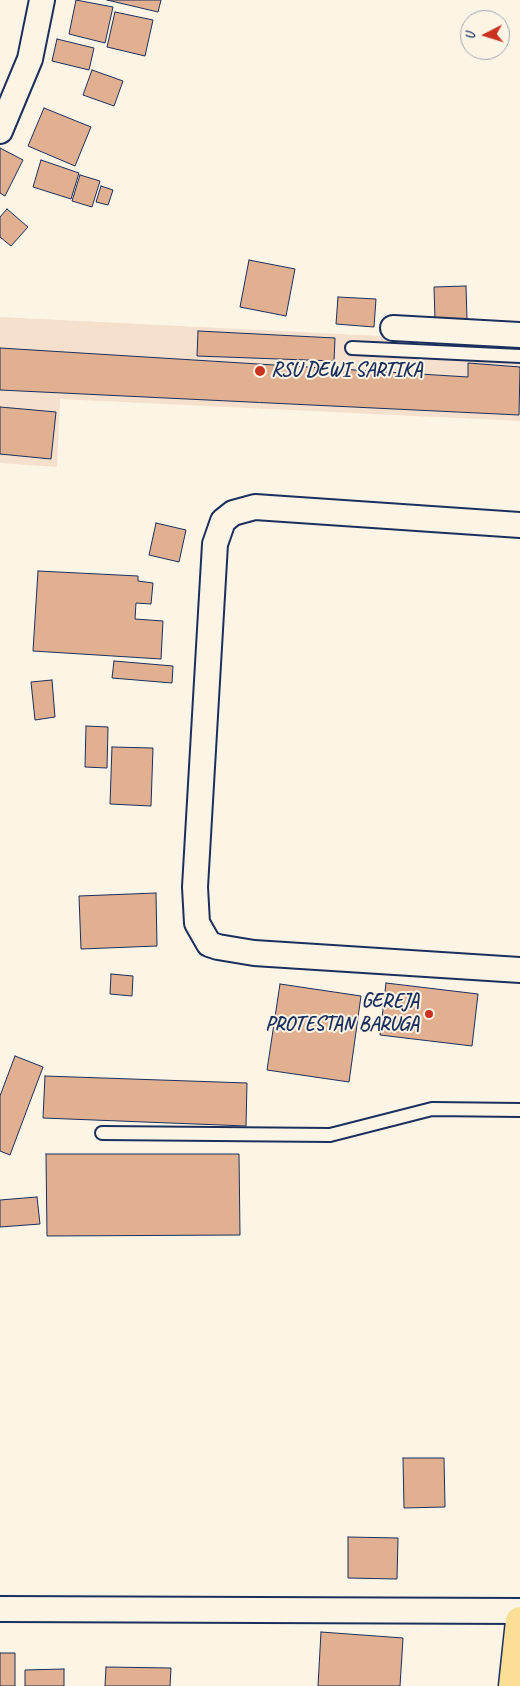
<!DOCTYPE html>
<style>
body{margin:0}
#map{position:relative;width:520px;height:1686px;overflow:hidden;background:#fcf5e5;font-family:Caveat,sans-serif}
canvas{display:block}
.north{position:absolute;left:460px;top:10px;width:50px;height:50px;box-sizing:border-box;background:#fcf5e5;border:1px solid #a2a6af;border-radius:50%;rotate:265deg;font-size:14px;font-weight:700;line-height:20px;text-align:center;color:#1b2f5e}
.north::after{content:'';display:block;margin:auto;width:18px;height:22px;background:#c8321e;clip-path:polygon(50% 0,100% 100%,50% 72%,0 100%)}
</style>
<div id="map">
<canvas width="520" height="1686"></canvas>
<div class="north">U</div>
</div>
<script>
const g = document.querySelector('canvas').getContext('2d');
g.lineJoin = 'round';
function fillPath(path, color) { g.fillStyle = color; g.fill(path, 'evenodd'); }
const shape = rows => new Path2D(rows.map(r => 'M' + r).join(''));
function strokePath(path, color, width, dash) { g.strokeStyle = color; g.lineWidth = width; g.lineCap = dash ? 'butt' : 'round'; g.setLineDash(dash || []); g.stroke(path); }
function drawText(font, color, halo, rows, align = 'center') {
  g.font = font + ' Caveat,sans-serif'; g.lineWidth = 4; g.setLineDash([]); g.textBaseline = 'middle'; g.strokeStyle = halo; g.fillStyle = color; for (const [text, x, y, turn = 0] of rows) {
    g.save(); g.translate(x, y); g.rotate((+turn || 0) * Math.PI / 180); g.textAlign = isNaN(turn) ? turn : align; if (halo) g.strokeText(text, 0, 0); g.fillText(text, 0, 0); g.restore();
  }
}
fillPath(shape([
 [0,317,520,343,520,421,60,399,57,467,0,463]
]), '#f4e0cc');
const building = shape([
 [76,0,113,7,105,43,69,34,76,0],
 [107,0,161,0,158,12,107,0],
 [115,12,153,20,145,56,107,47,115,12],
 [57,39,94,48,89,70,52,61,57,39],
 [92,70,123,81,114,106,83,95,92,70],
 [44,108,91,127,75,166,28,146,44,108],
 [0,148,23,160,5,196,0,193,0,148],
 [41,160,79,173,71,199,33,187,41,160],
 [80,175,100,181,92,207,72,201,80,175],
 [101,186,113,190,108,205,96,202,101,186],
 [7,209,28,227,11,246,0,237,0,217,7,209],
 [249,260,295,269,286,316,240,307,249,260],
 [466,286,467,319,435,320,434,287,466,286],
 [338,297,376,299,374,327,336,324,338,297],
 [198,331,335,338,334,361,197,356,198,331],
 [0,348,468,377,468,363,520,367,519,415,0,390,0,348],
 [0,407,56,412,51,459,0,454,0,407],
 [156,523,186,530,179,562,149,555,156,523],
 [38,571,138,576,138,581,153,583,151,604,136,603,135,619,163,621,161,659,33,651,38,571],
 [114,661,173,666,172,683,112,678,114,661],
 [52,680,55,717,35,720,31,682,52,680],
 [86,726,108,727,107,768,85,767,86,726],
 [112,747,153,748,151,806,110,804,112,747],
 [156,893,157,946,81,949,79,896,156,893],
 [111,974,133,976,132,996,110,994,111,974],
 [386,983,478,994,472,1046,380,1035,386,983],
 [280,984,361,996,349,1082,267,1070,280,984],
 [15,1056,43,1067,10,1155,0,1151,0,1096,15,1056],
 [45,1076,247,1083,246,1126,43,1118,45,1076],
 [46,1154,239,1154,240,1235,47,1236,46,1154],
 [37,1197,40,1224,0,1227,0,1200,37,1197],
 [403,1458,444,1458,445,1507,404,1508,403,1458],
 [348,1537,398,1538,397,1579,348,1578,348,1537],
 [321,1632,403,1638,400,1686,318,1686,321,1632],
 [0,1653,15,1653,15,1686,0,1686,0,1653],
 [106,1667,171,1668,170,1686,105,1686,106,1667],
 [64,1669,64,1686,25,1686,25,1670,64,1669]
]);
fillPath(building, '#e0b091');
strokePath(building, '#1b2f5e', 1);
const service = shape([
 [352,348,520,356],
 [102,1133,330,1135,432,1109,520,1110]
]);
const minor = shape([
 [0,131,30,59,42,0],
 [393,328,520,335],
 [520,525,255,507,233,513,223,521,215,544,195,887,197,923,209,944,218,947,254,953,520,970],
 [0,1609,520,1611]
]);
const trunk = shape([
 [513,1686,520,1621]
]);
strokePath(service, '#1b2f5e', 16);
strokePath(minor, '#1b2f5e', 28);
strokePath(trunk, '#1b2f5e', 31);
strokePath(service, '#fcf5e5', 12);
strokePath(minor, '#fcf5e5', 24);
strokePath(trunk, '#fbdf96', 28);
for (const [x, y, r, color] of [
 [260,371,6,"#c8321e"],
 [429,1014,5,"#c8321e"]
]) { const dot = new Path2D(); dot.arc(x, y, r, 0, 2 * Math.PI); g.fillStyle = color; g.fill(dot); strokePath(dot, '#fcf5e5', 2); }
drawText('bold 20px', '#1b2f5e', '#fcf5e5', [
 ["RSU DEWI SARTIKA",271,371],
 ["GEREJA",419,1002,"right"],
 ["PROTESTAN BARUGA",419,1025,"right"]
], 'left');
</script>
